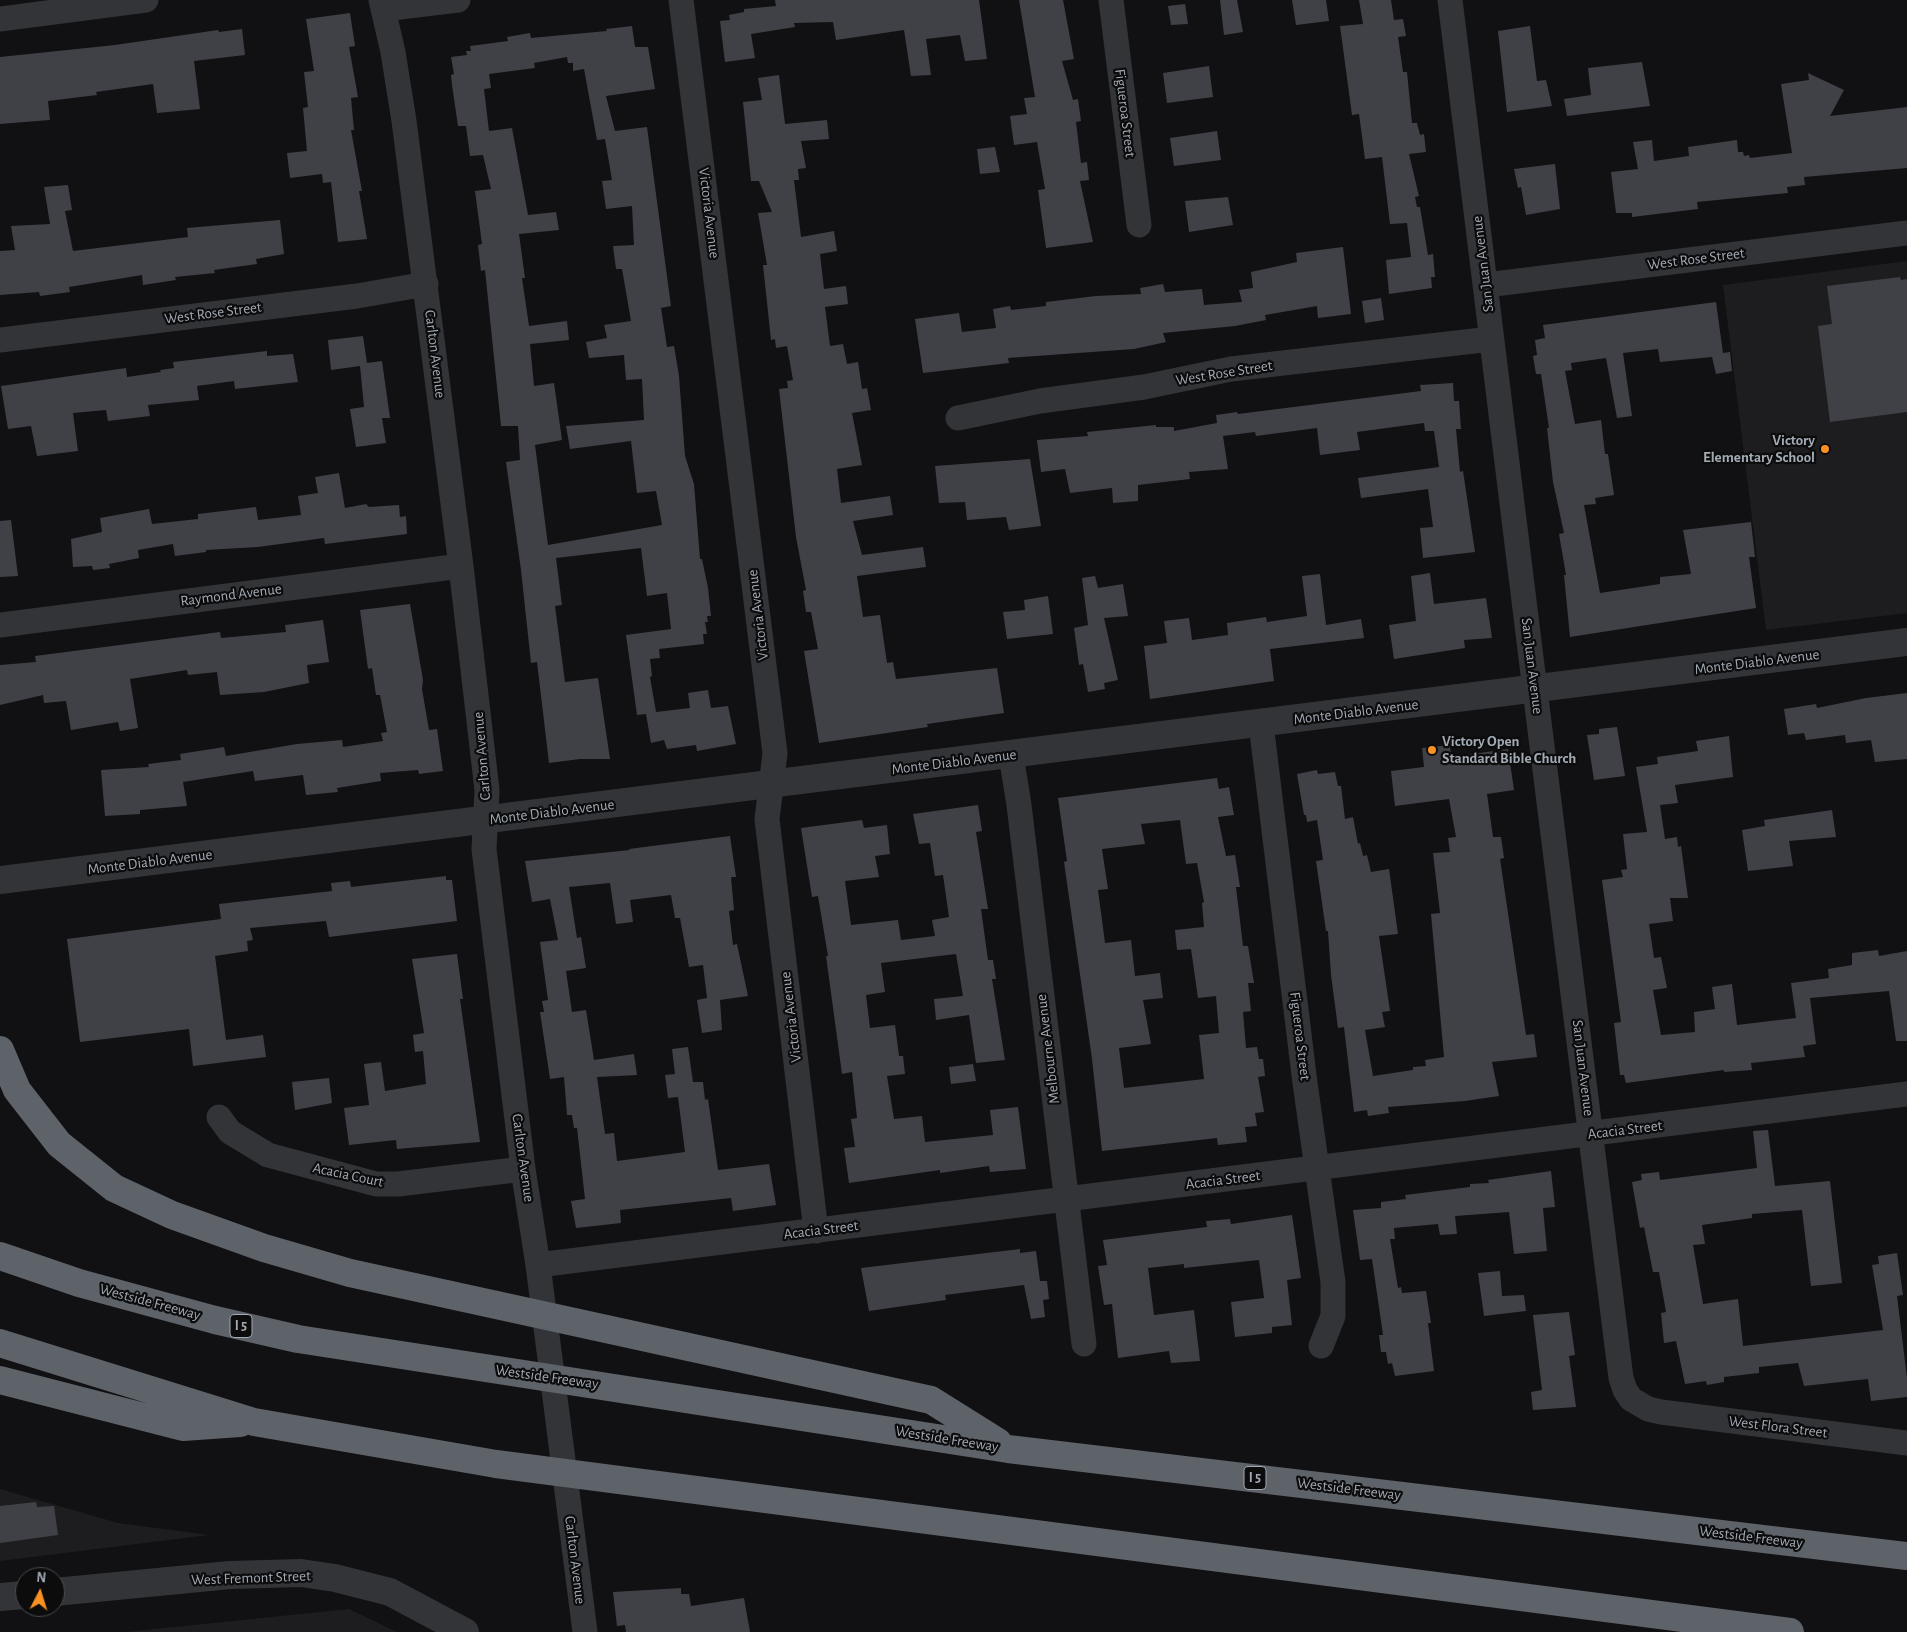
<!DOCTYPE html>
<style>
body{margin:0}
#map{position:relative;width:1907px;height:1632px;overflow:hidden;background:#111113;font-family:"Alegreya Sans",sans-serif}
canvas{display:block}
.north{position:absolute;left:15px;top:1567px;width:50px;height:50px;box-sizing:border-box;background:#0c0c0d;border:1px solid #484b50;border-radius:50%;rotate:5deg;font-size:14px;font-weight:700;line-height:20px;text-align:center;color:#a2aab4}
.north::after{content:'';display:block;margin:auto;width:18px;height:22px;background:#f99123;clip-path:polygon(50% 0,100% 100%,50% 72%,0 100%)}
</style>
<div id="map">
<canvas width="1907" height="1632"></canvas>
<div class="north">N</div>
</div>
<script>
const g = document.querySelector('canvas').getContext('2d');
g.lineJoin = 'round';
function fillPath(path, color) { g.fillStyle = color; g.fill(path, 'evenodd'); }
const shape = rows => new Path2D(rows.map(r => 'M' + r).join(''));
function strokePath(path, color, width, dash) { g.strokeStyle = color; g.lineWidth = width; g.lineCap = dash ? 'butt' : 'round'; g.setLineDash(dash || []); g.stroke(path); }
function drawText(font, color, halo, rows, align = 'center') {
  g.font = font + ' "Alegreya Sans",sans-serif'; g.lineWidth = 4.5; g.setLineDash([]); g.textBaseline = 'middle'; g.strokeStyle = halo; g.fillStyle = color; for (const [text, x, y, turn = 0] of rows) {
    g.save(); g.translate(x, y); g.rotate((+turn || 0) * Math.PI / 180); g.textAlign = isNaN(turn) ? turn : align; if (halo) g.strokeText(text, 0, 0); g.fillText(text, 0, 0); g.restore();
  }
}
fillPath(shape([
 [1907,261,1907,613,1766,630,1723,285],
 [0,1489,118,1523,209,1535,0,1561],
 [349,1609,397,1632,126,1632]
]), '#1d1d20');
fillPath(shape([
 [775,0,979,0,987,59,965,61,960,35,926,39,931,75,911,76,904,30,836,40,833,22,794,23,795,27,751,34,755,58,725,62,720,21,730,20,729,15,744,12,744,9,776,6],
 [1019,0,1063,0,1074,59,1062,61,1073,100,1078,99,1081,121,1076,122,1081,163,1087,162,1089,180,1080,181,1093,242,1046,248,1038,190,1045,189,1037,142,1014,145,1010,116,1027,114,1024,98,1035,97],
 [1220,0,1237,0,1243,32,1224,35],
 [1292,0,1326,0,1329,21,1296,25],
 [1359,0,1391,0,1394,20,1403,19,1406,36,1398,37,1403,72,1407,72,1412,123,1417,123,1420,135,1424,134,1426,152,1409,154,1419,196,1415,197,1417,207,1420,207,1428,255,1433,254,1435,277,1431,277,1432,288,1389,294,1386,260,1411,257,1407,223,1390,224,1382,157,1365,159,1359,114,1352,115,1340,26,1363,24],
 [1185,4,1188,24,1171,25,1168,6],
 [350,13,355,46,349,47,358,97,351,98,354,130,351,130,362,191,359,191,367,239,338,242,331,182,323,183,322,174,290,178,287,153,307,151,303,108,308,107,304,72,314,71,306,19],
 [632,26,635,47,648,47,655,89,606,96,615,131,647,127,671,306,661,308,667,347,674,346,679,376,685,456,694,484,700,559,702,559,708,588,711,616,707,616,708,622,705,622,707,634,703,634,704,644,659,649,660,658,650,659,652,676,650,677,656,712,690,708,688,693,708,690,711,708,728,706,736,744,697,751,696,745,667,749,664,740,651,743,646,714,637,715,626,635,671,629,667,593,647,596,641,548,556,558,562,605,555,606,565,682,598,678,610,759,580,759,549,763,537,662,531,663,521,570,506,462,520,460,518,426,501,426,485,270,481,271,478,245,482,244,475,191,491,189,483,155,470,156,466,126,458,126,452,85,451,75,454,74,451,57,467,55,466,51,471,51,470,46,508,41,507,37,530,33,531,38,607,31,606,29],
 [567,57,568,63,573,63,573,71,584,69,597,140,605,139,612,180,602,181,606,209,632,206,634,245,613,246,616,269,622,269,631,321,604,325,607,338,586,342,589,358,624,355,626,380,642,379,644,420,566,426,570,449,631,441,637,493,656,491,662,525,548,545,535,445,562,440,554,383,534,386,530,344,569,340,567,321,529,326,522,278,525,278,519,234,559,230,556,212,528,215,512,128,489,131,484,89,491,88,489,74,535,68,534,63],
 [1530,26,1537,81,1546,80,1552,106,1507,112,1498,31],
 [242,29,245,55,194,61,200,109,157,113,153,84,96,92,97,95,48,101,50,120,0,124,0,57,115,45,218,30,219,32],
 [1642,62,1650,106,1567,116,1564,99,1591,95,1588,68],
 [1209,66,1213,97,1167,103,1163,73],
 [1808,73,1844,90,1830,116,1907,107,1907,168,1804,177,1805,185,1787,187,1788,193,1697,202,1698,209,1632,217,1632,213,1616,213,1611,172,1638,169,1633,142,1652,140,1654,161,1689,156,1688,147,1737,140,1738,152,1743,152,1744,156,1749,155,1750,158,1792,153,1781,84,1809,80],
 [779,75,785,124,827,120,829,139,801,141,806,168,798,169,799,180,794,180,801,237,834,231,837,251,820,254,824,289,846,286,848,304,825,307,830,346,843,344,847,364,858,362,862,389,867,388,871,410,852,413,862,465,837,469,841,503,890,496,893,515,853,521,862,555,923,547,926,567,857,576,863,617,880,615,887,663,893,662,896,679,997,668,1004,713,927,724,928,727,819,743,804,651,818,649,811,612,806,612,803,591,806,590,796,537,779,389,788,388,787,381,793,380,787,346,776,348,775,339,771,340,763,265,767,265,758,213,772,212,759,181,751,181,743,102,762,100,758,78],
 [1217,131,1221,160,1174,166,1170,138],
 [995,147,1000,172,980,174,977,149],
 [1555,164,1560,209,1526,215,1521,187,1518,188,1514,169],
 [68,185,72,210,65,211,73,251,188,237,187,228,280,220,284,254,256,259,257,264,214,270,215,273,175,277,176,280,143,285,142,275,69,287,70,292,40,296,39,292,0,295,0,251,15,250,11,226,50,224,44,187],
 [1228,197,1233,225,1189,232,1185,201],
 [1343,247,1351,314,1318,318,1317,306,1265,315,1266,320,1235,326,1163,333,1166,342,1134,349,1008,358,1009,363,923,373,915,319,959,313,962,332,996,328,993,309,1010,306,1011,310,1046,306,1046,302,1096,296,1141,294,1140,288,1163,284,1165,292,1202,289,1204,305,1242,302,1239,290,1253,288,1251,272,1297,262,1296,253],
 [1900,277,1901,280,1907,279,1907,412,1830,422,1818,326,1832,324,1827,286],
 [1381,298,1384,320,1365,323,1362,301],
 [1716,302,1723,353,1730,352,1732,371,1716,374,1712,357,1660,362,1658,349,1623,353,1632,416,1617,418,1606,358,1571,363,1572,370,1565,371,1575,424,1601,420,1605,454,1608,454,1614,495,1595,498,1596,504,1584,505,1600,593,1660,584,1660,577,1691,574,1683,530,1751,522,1755,557,1749,557,1756,608,1570,637,1564,575,1566,575,1559,534,1564,533,1553,482,1547,428,1549,428,1541,374,1536,374,1533,356,1537,355,1535,340,1545,338,1543,325],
 [363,336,367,363,382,361,390,418,382,418,386,443,356,447,350,409,364,407,360,366,331,370,328,340],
 [267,351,267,356,293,354,298,382,235,389,234,381,197,386,199,400,148,405,150,416,108,421,106,410,73,413,78,451,37,456,31,426,8,429,1,386,126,368,127,377,161,372,160,370,174,368,173,362],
 [1453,383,1454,401,1459,401,1461,429,1456,429,1460,472,1463,471,1475,552,1423,558,1420,528,1433,527,1428,489,1361,498,1358,478,1439,467,1434,431,1425,431,1424,423,1357,432,1360,450,1320,455,1317,428,1256,436,1255,432,1223,436,1228,469,1189,472,1190,479,1138,485,1138,501,1113,503,1112,488,1070,493,1065,469,1041,472,1037,440,1088,436,1087,432,1156,425,1156,427,1174,427,1174,431,1217,423,1216,415,1237,412,1238,414,1421,391,1420,385],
 [1030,459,1041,526,1009,530,1006,517,967,520,965,502,939,503,935,466],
 [339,473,345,508,366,504,369,507,399,505,400,517,406,516,407,534,325,544,324,538,258,547,206,550,206,552,175,556,173,544,138,550,139,558,109,564,110,568,93,570,92,566,73,567,71,539,102,532,100,518,149,509,152,524,198,519,198,514,256,507,258,520,301,515,298,496,318,493,315,477],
 [11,520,18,576,0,577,0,521],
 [1430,573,1434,604,1486,598,1492,638,1464,640,1465,648,1394,659,1389,625,1416,621,1411,576],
 [1320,574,1326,625,1361,619,1364,638,1270,649,1274,681,1150,699,1144,646,1167,643,1164,621,1189,618,1192,640,1228,635,1227,623,1266,617,1267,622,1307,616,1302,576],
 [1095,576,1098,588,1123,584,1128,616,1104,618,1118,680,1104,683,1105,689,1088,692,1083,664,1079,665,1074,628,1088,625,1082,578],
 [1048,596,1053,634,1007,639,1003,612,1025,610,1024,600],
 [410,604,423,680,422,689,429,730,437,729,443,771,419,774,418,770,380,773,381,781,337,788,338,792,306,795,303,775,255,781,253,771,183,782,187,806,140,810,140,814,105,816,101,770,149,767,148,764,181,760,180,754,224,747,226,756,297,744,342,740,343,747,383,741,381,733,387,732,380,695,376,695,372,668,368,669,360,610],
 [323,620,329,662,307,665,309,683,264,692,220,695,217,672,188,675,187,670,130,679,138,728,120,731,118,722,71,730,66,701,44,703,43,695,0,705,0,665,36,662,35,656,220,632,221,638,286,632,285,625],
 [1907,693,1907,759,1875,762,1871,740,1846,743,1845,735,1806,740,1804,733,1788,735,1784,709,1816,704,1817,708,1866,698],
 [1617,727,1625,776,1594,780,1587,735,1599,734,1599,729],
 [1729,736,1733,777,1675,785,1678,803,1660,805,1665,839,1677,837,1678,847,1681,846,1688,898,1670,898,1673,921,1649,924,1654,958,1661,957,1667,988,1653,990,1661,1035,1695,1032,1694,1012,1715,1009,1712,987,1732,984,1737,1025,1796,1018,1791,983,1829,978,1828,969,1852,965,1852,953,1878,950,1879,956,1907,951,1907,1041,1896,1041,1889,991,1810,998,1816,1044,1803,1046,1805,1057,1751,1063,1752,1070,1724,1072,1724,1070,1626,1083,1624,1075,1620,1075,1614,1023,1621,1022,1602,880,1623,877,1621,870,1627,869,1623,834,1647,832,1636,767,1658,764,1657,757,1698,751,1696,741],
 [1450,745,1451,757,1508,749,1514,790,1487,794,1493,837,1501,837,1504,858,1500,859,1526,1035,1534,1034,1537,1057,1492,1062,1499,1096,1465,1101,1388,1107,1389,1113,1368,1116,1367,1110,1354,1112,1344,1027,1338,1028,1331,975,1328,931,1326,931,1316,861,1323,860,1317,820,1307,822,1306,815,1304,815,1297,774,1317,770,1318,774,1335,772,1338,786,1341,786,1345,819,1353,817,1358,844,1360,843,1363,856,1367,855,1371,872,1389,869,1398,934,1379,936,1390,1011,1382,1012,1385,1027,1365,1030,1373,1076,1413,1070,1413,1067,1426,1066,1425,1060,1444,1057,1431,914,1440,913,1433,853,1450,852,1448,838,1456,837,1449,799,1395,806,1391,771,1424,767,1422,748],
 [1217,778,1219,789,1229,787,1234,815,1218,817,1226,856,1235,855,1240,887,1236,887,1243,946,1248,946,1254,983,1248,983,1251,1011,1243,1012,1246,1048,1257,1047,1259,1059,1263,1059,1265,1076,1258,1077,1264,1112,1255,1113,1257,1126,1245,1127,1247,1142,1218,1145,1217,1138,1102,1151,1092,1059,1064,862,1067,861,1058,798],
 [1180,820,1186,864,1197,863,1204,902,1202,903,1204,927,1175,930,1177,950,1191,949,1198,998,1216,996,1219,1033,1199,1035,1204,1079,1124,1088,1119,1048,1151,1044,1143,1000,1163,998,1160,973,1135,976,1131,940,1105,943,1098,890,1108,889,1102,849,1145,844,1141,824],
 [978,805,982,831,976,832,988,909,981,909,988,960,993,960,996,979,992,979,1005,1060,976,1063,969,1015,936,1020,934,999,963,996,956,954,881,963,885,992,866,995,870,1028,895,1025,899,1056,903,1056,905,1074,887,1076,894,1119,922,1116,925,1142,993,1135,990,1110,1018,1107,1026,1169,990,1172,989,1166,940,1173,940,1170,849,1183,844,1148,855,1147,851,1119,857,1118,852,1072,842,1074,826,956,828,956,818,896,812,897,801,828,862,820,864,828,887,825,890,854,875,856,879,877,845,881,851,925,898,920,901,940,935,936,932,920,949,917,943,875,935,876,930,843,919,844,913,814],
 [1832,810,1836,837,1789,841,1793,866,1748,871,1742,830,1765,826,1764,820],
 [730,836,736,877,731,877,734,910,729,911,733,945,737,944,748,996,720,1000,722,1030,702,1033,697,1000,707,998,703,965,689,967,680,918,675,918,671,895,630,900,633,922,616,924,610,883,569,887,577,938,581,937,586,968,566,971,572,1012,586,1010,594,1060,634,1054,637,1075,597,1077,605,1134,614,1133,617,1161,685,1152,678,1097,668,1098,665,1075,675,1074,672,1049,688,1047,693,1082,703,1082,705,1100,708,1099,718,1170,769,1164,776,1205,733,1211,731,1198,620,1210,621,1223,576,1228,571,1201,585,1199,577,1128,574,1128,572,1115,567,1115,564,1077,550,1079,540,1012,544,1012,542,1001,548,1000,540,942,558,940,550,899,532,902,525,861,630,850,629,849],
 [446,876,446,880,452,880,457,921,329,937,326,921,250,928,253,940,247,941,248,951,215,956,226,1040,263,1035,266,1057,193,1066,189,1029,80,1042,67,939,221,919,219,904,332,891,331,883,350,881,351,887],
 [457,954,463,999,460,999,480,1142,397,1149,396,1140,349,1145,344,1108,369,1105,364,1064,381,1062,385,1091,426,1084,423,1051,415,1052,413,1035,424,1033,412,959],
 [973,1064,976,1081,951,1084,949,1067],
 [329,1078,332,1103,295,1110,292,1082],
 [1768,1130,1775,1186,1830,1181,1842,1283,1811,1286,1802,1210,1752,1214,1752,1218,1702,1225,1705,1244,1693,1245,1703,1304,1738,1299,1743,1346,1883,1330,1872,1265,1879,1264,1878,1256,1897,1253,1903,1295,1897,1296,1907,1378,1907,1397,1871,1401,1868,1379,1804,1386,1798,1363,1759,1367,1759,1373,1724,1377,1724,1382,1707,1385,1706,1381,1685,1384,1676,1341,1664,1343,1661,1313,1666,1312,1659,1272,1653,1272,1644,1227,1640,1228,1632,1182,1642,1180,1641,1174,1659,1172,1660,1180,1757,1168,1753,1131],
 [1551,1171,1555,1207,1543,1208,1547,1251,1514,1254,1509,1212,1455,1216,1457,1234,1440,1235,1438,1224,1394,1228,1395,1239,1390,1239,1398,1288,1401,1287,1402,1293,1426,1291,1431,1323,1428,1323,1434,1371,1395,1376,1392,1363,1388,1364,1386,1352,1381,1352,1379,1335,1383,1335,1372,1259,1360,1260,1353,1210,1381,1208,1381,1202,1406,1199,1405,1195,1470,1187,1470,1184,1489,1183,1488,1180],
 [1292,1215,1301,1278,1287,1280,1292,1325,1272,1327,1272,1333,1235,1337,1231,1302,1264,1298,1259,1260,1184,1268,1184,1264,1148,1268,1154,1315,1194,1310,1200,1361,1171,1363,1169,1351,1118,1358,1112,1304,1104,1305,1098,1266,1107,1265,1103,1240,1207,1227,1206,1221,1230,1219,1231,1224],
 [1020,1249,1020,1253,1036,1251,1040,1281,1047,1281,1049,1299,1043,1300,1045,1317,1031,1319,1024,1285,945,1295,946,1300,869,1311,861,1268],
 [1500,1271,1502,1296,1524,1295,1526,1311,1484,1316,1478,1273],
 [1569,1312,1575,1355,1569,1356,1576,1407,1533,1410,1531,1392,1542,1390,1533,1315],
 [36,1502,37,1507,54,1506,58,1535,0,1543,0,1506],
 [681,1588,681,1594,689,1594,691,1606,744,1598,750,1632,626,1632,625,1625,617,1626,613,1592]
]), '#404146');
strokePath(shape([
 [381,0,393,52,404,121,461,566,487,790,484,849,523,1169,538,1265,585,1632],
 [681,0,775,753,767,819,816,1231],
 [1111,0,1139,225],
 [1450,0,1535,690,1621,1378,1625,1390,1631,1399,1648,1409,1661,1412,1907,1443],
 [383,9,458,0],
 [0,19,146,0],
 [1486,285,1907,233],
 [0,340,357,296,426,284],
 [958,418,1040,401,1144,387,1231,369,1491,339],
 [0,625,461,566],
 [1261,724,1305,1083,1333,1282,1333,1316,1321,1346],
 [1011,755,1019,805,1084,1344],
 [219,1117,230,1132,268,1155,376,1184,398,1184,523,1169],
 [538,1265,1907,1094]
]), '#323438', 25);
strokePath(shape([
 [0,880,1907,642],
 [55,1592,230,1575,301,1573,335,1578,390,1592,465,1632],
 [0,1597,25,1595]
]), '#323438', 28);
strokePath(shape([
 [0,1050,17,1090,59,1144,114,1188,172,1215,264,1248,350,1273,931,1400,998,1442],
 [0,1256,79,1283,215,1320,298,1339,1008,1449,1907,1556],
 [0,1343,254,1422,496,1464,1790,1632],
 [0,1380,183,1427,240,1423]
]), '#5e6269', 28);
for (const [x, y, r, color] of [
 [1825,449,5,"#f99123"],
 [1432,750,5,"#f99123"]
]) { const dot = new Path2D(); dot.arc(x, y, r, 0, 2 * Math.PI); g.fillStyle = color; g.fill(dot); strokePath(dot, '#0c0c0d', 2); }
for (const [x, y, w] of [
 [241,1326,22],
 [1255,1478,22]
]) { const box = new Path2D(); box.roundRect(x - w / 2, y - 11.5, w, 23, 4); g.fillStyle = '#0c0c0d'; g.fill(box); strokePath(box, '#a2aab4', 1); }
drawText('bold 14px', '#a2aab4', null, [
 ["I 5",241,1326],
 ["I 5",1255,1478]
]);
drawText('15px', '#a2aab4', '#0c0c0d', [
 ["Figueroa Street",1125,113,83],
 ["Victoria Avenue",709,213,83],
 ["West Rose Street",1696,259,-7],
 ["San Juan Avenue",1483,264,-97],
 ["West Rose Street",213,313,-7],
 ["Carlton Avenue",435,354,83],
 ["West Rose Street",1224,373,-9],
 ["Raymond Avenue",231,595,-7],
 ["Victoria Avenue",758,615,-97],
 ["Monte Diablo Avenue",1757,662,-7],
 ["San Juan Avenue",1532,666,83],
 ["Monte Diablo Avenue",1356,712,-7],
 ["Carlton Avenue",482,756,-95],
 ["Monte Diablo Avenue",954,762,-7],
 ["Monte Diablo Avenue",552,812,-7],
 ["Monte Diablo Avenue",150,862,-7],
 ["Victoria Avenue",791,1017,-97],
 ["Figueroa Street",1300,1036,83],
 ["Melbourne Avenue",1048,1049,-97],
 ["San Juan Avenue",1583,1068,83],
 ["Acacia Street",1625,1130,-7],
 ["Carlton Avenue",523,1158,82],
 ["Acacia Court",348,1175,12],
 ["Acacia Street",1223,1180,-7],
 ["Acacia Street",821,1230,-7],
 ["Westside Freeway",150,1302,15],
 ["Westside Freeway",547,1377,8],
 ["West Flora Street",1778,1427,7],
 ["Westside Freeway",947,1439,9],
 ["Westside Freeway",1349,1489,7],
 ["Westside Freeway",1751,1537,7],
 ["Carlton Avenue",575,1560,83],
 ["West Fremont Street",251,1578,-2]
]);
drawText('bold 15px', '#a2aab4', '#0c0c0d', [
 ["Victory",1815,440],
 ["Elementary School",1815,457],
 ["Victory Open",1442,741,"left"],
 ["Standard Bible Church",1442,758,"left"]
], 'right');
</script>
